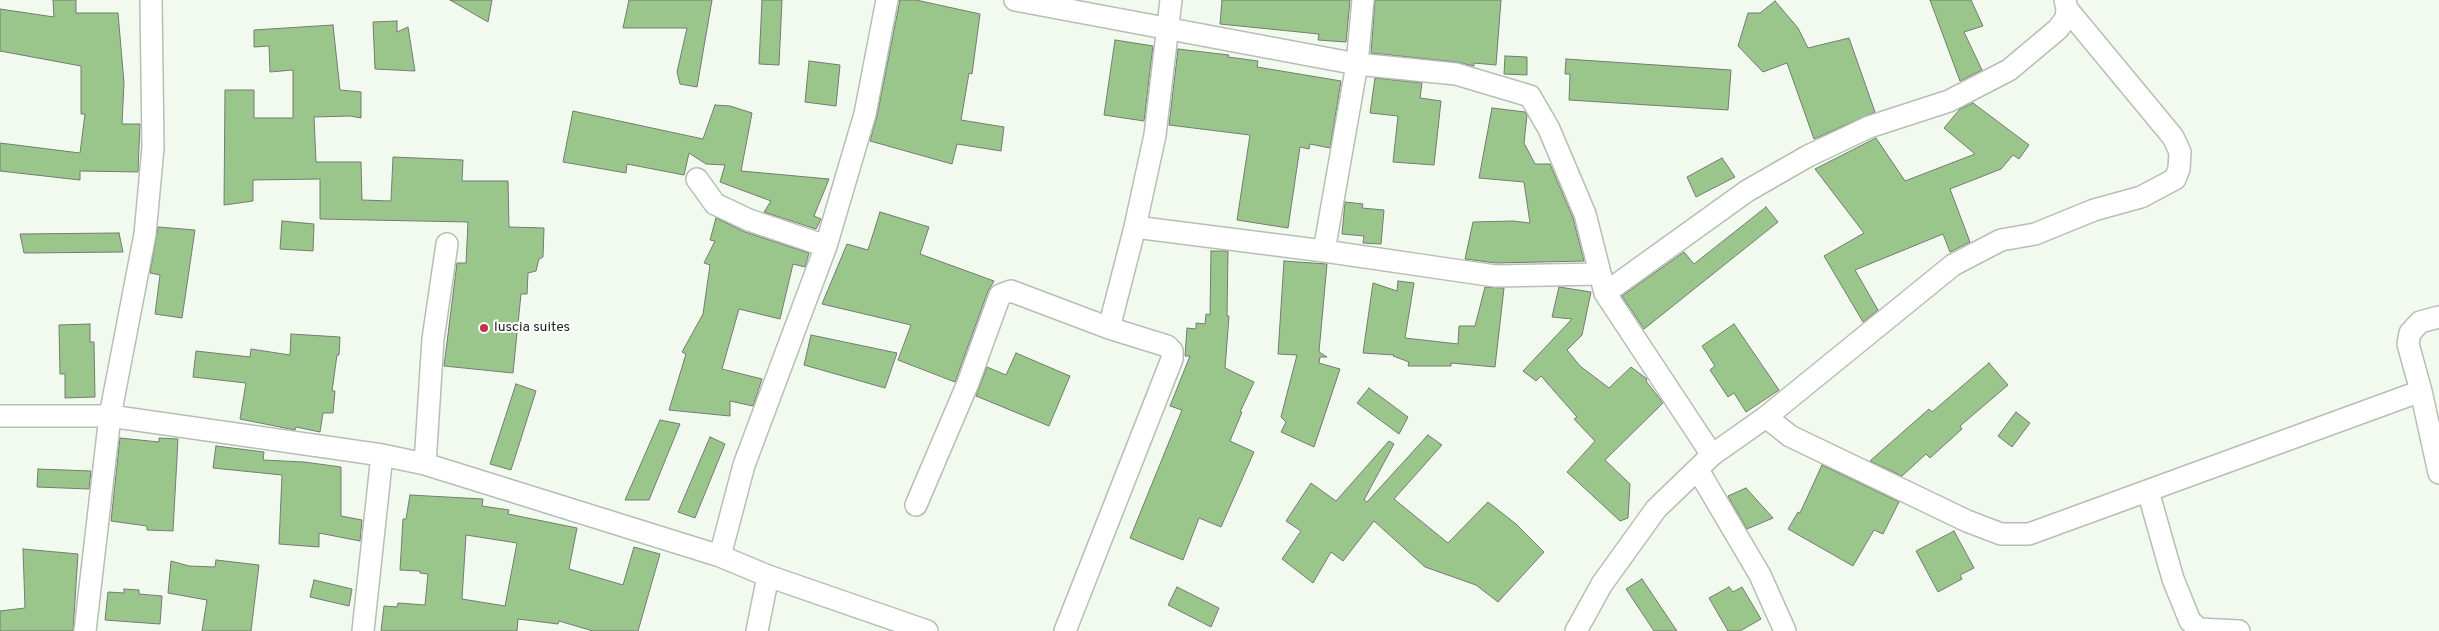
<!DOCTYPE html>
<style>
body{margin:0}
canvas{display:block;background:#f2faef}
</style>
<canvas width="2439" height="631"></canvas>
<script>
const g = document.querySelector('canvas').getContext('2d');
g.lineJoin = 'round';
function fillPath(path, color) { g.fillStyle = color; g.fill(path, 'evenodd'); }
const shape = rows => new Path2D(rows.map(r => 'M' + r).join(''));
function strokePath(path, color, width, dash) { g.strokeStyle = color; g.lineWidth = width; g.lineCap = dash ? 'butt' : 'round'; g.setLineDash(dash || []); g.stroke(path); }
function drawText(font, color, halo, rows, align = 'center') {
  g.font = font + ' Overpass,sans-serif'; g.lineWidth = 4; g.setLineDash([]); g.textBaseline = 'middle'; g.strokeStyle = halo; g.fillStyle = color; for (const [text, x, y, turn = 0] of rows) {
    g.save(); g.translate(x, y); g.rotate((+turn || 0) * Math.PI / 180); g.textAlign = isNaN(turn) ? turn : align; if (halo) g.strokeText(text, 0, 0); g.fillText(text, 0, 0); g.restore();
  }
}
const building = shape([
 [53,0,76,0,76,13,118,13,124,83,122,124,140,124,138,172,80,171,80,180,0,171,0,143,80,153,85,114,81,114,81,66,0,51,0,9,54,17,53,0],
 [450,0,492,0,488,22,450,0],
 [629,0,712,0,697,87,680,84,677,72,687,28,623,28,629,0],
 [762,0,782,0,779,65,759,64,762,0],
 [900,0,916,0,980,14,972,74,969,73,961,120,1004,127,1001,151,957,144,952,164,870,141,877,116,900,0],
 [1222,0,1350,0,1346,42,1318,40,1319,34,1220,24,1222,0],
 [1375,0,1501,0,1496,65,1474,63,1474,66,1457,62,1371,53,1375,0],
 [1930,0,1971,0,1983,26,1964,32,1982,70,1960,81,1930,0],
 [1775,1,1798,28,1808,48,1849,38,1875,112,1814,139,1787,63,1763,72,1738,46,1748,13,1760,13,1775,1],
 [397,21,397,32,408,27,415,71,375,69,373,22,397,21],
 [333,25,340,90,361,92,361,118,350,116,314,117,316,162,361,162,362,200,391,201,393,157,463,160,462,181,508,181,509,227,544,228,543,257,539,259,536,271,528,273,527,294,521,294,513,373,444,366,457,263,466,263,468,222,320,219,320,179,253,180,253,201,224,205,225,90,254,90,254,118,293,118,293,70,270,72,269,46,254,47,254,30,333,25],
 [1115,40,1153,46,1144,121,1104,115,1115,40],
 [1178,49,1229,55,1228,57,1258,61,1257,67,1341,81,1330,148,1310,144,1309,149,1300,147,1288,228,1237,220,1250,135,1169,125,1178,49],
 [1505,56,1527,57,1527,75,1504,74,1505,56],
 [1566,59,1731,70,1728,110,1569,100,1570,74,1565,74,1566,59],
 [809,61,840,65,836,106,805,102,809,61],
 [1375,78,1422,83,1420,98,1441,101,1434,165,1393,162,1398,116,1370,113,1375,78],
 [1973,103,2029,145,2019,159,2013,155,2001,169,1950,189,1970,242,1950,252,1943,234,1855,270,1878,310,1863,322,1824,256,1864,233,1815,169,1876,138,1905,181,1975,154,1944,128,1960,109,1973,103],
 [715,105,730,106,752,113,741,171,829,179,814,216,821,219,816,229,764,212,771,201,720,182,725,165,706,164,689,153,684,175,627,164,626,173,563,162,573,111,703,139,715,105],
 [1492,108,1525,112,1527,115,1524,143,1535,164,1550,164,1573,218,1584,261,1496,263,1465,259,1473,222,1513,221,1530,223,1524,182,1479,178,1492,108],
 [1722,158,1735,177,1696,197,1687,177,1722,158],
 [1345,202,1363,204,1362,208,1384,210,1381,244,1363,243,1364,236,1342,234,1345,202],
 [1766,207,1778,222,1644,329,1622,296,1684,252,1694,264,1766,207],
 [880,212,929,227,920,254,994,281,988,291,955,382,898,360,911,325,822,304,847,244,868,250,880,212],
 [716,218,745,232,809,253,805,267,793,264,780,319,739,309,722,369,762,379,753,406,730,401,730,416,669,410,686,354,682,352,703,314,710,265,704,263,715,241,710,240,716,218],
 [282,221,314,224,313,251,280,249,282,221],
 [158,227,195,230,182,318,155,314,160,275,150,273,158,227],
 [119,233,123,252,24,253,20,234,119,233],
 [1211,251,1228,251,1227,316,1229,316,1225,368,1254,382,1240,412,1242,412,1230,441,1254,452,1221,527,1199,518,1183,560,1130,538,1182,410,1170,406,1190,356,1185,356,1187,328,1196,329,1196,323,1205,324,1206,314,1210,315,1211,251],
 [1284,261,1327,264,1319,352,1327,357,1320,357,1319,363,1340,369,1314,447,1281,432,1286,422,1281,417,1297,355,1278,354,1284,261],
 [1398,281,1414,283,1405,338,1458,344,1459,326,1475,326,1485,287,1504,288,1495,367,1451,363,1451,366,1408,366,1409,362,1393,356,1394,355,1363,353,1373,283,1397,291,1398,281],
 [1559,287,1591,292,1582,335,1567,350,1580,366,1609,388,1631,367,1647,379,1646,381,1663,403,1605,460,1630,484,1628,518,1620,521,1567,472,1595,441,1574,419,1577,417,1541,376,1536,381,1523,371,1572,319,1552,317,1559,287],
 [90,324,90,342,94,342,95,397,65,398,65,374,60,374,59,325,90,324],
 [1734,324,1779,390,1746,412,1734,393,1728,397,1710,370,1715,366,1702,346,1734,324],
 [291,334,340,337,339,355,337,355,332,391,335,391,333,413,323,413,320,432,296,427,295,430,240,419,246,383,193,377,196,351,250,357,251,349,290,355,291,334],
 [811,335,897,353,885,388,804,365,811,335],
 [1016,353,1070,376,1049,426,976,396,987,367,1006,375,1016,353],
 [1989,363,2008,385,1960,426,1962,429,1930,458,1926,454,1902,476,1870,461,1929,409,1932,412,1989,363],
 [516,384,536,391,511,470,490,464,516,384],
 [1369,388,1408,417,1399,434,1357,403,1369,388],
 [2016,412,2030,423,2012,447,1998,436,2016,412],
 [660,420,680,424,649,500,625,500,660,420],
 [1428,435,1442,445,1394,499,1448,543,1488,502,1516,524,1544,552,1498,602,1476,585,1425,567,1374,521,1343,561,1331,552,1313,583,1282,559,1301,531,1286,521,1311,483,1336,501,1389,441,1394,444,1364,500,1367,502,1428,435],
 [710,437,725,444,695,518,678,512,710,437],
 [120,438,159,442,159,438,178,439,173,531,147,530,147,526,111,521,120,438],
 [216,446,264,452,263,460,304,462,341,467,341,516,362,520,360,541,319,533,319,547,279,544,282,475,213,468,216,446],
 [1822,465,1899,502,1883,534,1874,530,1853,566,1788,529,1798,512,1800,513,1822,465],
 [38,469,91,471,89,489,37,487,38,469],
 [1746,488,1773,518,1747,529,1728,496,1746,488],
 [410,495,483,499,482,506,509,510,508,514,577,528,569,569,623,585,634,547,660,554,638,631,593,631,559,621,558,624,518,619,517,631,381,631,384,606,397,607,398,603,425,605,428,574,420,573,420,571,400,570,403,519,406,519,410,495],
 [466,535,517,543,505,606,462,599,466,535],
 [1954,531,1974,568,1960,575,1962,579,1938,592,1916,551,1954,531],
 [23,549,78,554,73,631,0,631,0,611,25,608,23,549],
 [216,560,259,565,251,631,202,631,207,600,168,593,171,561,189,566,215,567,216,560],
 [1642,579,1677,631,1654,631,1626,589,1642,579],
 [314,580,352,589,349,606,310,597,314,580],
 [1177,587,1219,608,1211,627,1168,605,1177,587],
 [1729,587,1733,592,1742,587,1761,619,1740,631,1728,631,1709,598,1729,587],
 [124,589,139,590,139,594,162,596,160,624,105,620,108,592,124,593,124,589]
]);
fillPath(building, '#9bc68b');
strokePath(building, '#747b72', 1);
const minor = shape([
 [1015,0,1357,64,1456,74,1530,96,1549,129,1585,214,1605,293,1712,455],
 [697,179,715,204,749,220,826,246],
 [1135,227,1324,251,1495,276,1600,274],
 [1324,251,1357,64,1363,0],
 [1605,293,1747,191,1808,156,1869,127,1949,101,2009,70,2058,29,2066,18,2067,9,2065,0],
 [1109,328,1135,227,1155,135,1171,0],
 [0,416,110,416,382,455,425,464,720,556,768,576,927,631],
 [1766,417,1953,265,2001,240,2035,234,2094,210,2141,197,2175,179,2179,169,2180,152,2173,137,2067,9],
 [425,464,433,339,447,244],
 [1698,470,1760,575,1785,631],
 [2439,473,2421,391,2408,344,2410,333,2420,322,2439,317],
 [2148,491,2173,579,2190,621,2199,629,2239,631],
 [916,505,968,383,1000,295,1011,291,1109,328,1167,346,1172,351,1172,359,1065,631],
 [720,556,744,465,826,246,865,114,887,0],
 [85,631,110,416,145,234,153,148,151,0],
 [363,631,382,455],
 [757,631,768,576],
 [1576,631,1602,584,1656,509,1712,455,1766,417,1790,436,1967,521,2001,534,2029,534,2421,391]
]);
strokePath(minor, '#b7beb4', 24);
strokePath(minor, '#fff', 21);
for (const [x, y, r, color] of [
 [484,328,5,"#c3334b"]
]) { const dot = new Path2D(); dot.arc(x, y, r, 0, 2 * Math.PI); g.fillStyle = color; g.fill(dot); strokePath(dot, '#fff', 2); }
drawText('14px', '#242623', '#fff', [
 ["luscia suites",494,328]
], 'left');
</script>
